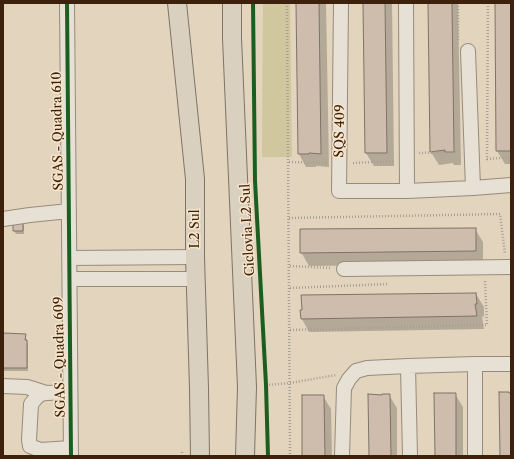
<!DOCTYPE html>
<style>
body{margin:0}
#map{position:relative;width:514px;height:459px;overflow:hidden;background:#e2d4bd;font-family:"Libre Caslon Text",serif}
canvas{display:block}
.frame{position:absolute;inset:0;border:4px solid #3d210d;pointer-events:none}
</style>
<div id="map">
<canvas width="514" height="459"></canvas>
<div class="frame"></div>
</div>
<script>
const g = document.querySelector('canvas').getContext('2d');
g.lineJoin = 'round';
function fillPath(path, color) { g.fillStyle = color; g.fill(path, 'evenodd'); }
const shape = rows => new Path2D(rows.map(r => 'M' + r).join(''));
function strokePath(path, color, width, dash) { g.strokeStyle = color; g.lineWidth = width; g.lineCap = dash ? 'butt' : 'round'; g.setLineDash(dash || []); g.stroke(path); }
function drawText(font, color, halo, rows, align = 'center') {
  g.font = font + ' "Libre Caslon Text",serif'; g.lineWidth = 3; g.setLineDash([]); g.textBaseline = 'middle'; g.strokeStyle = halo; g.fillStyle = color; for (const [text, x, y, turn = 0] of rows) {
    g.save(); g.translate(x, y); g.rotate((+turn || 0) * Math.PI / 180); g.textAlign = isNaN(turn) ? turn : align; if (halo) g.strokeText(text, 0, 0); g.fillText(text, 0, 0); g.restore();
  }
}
fillPath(shape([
 [263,3,290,3,292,157,262,157]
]), '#d0c79e');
fillPath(shape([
 [297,3,326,3,329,167,316,166,316,167,306,167,299,154],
 [364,3,392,3,394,166,374,166,366,153],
 [429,3,458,3,461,165,454,165,453,163,439,165,431,152],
 [496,3,511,3,511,164,505,164,497,151],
 [22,222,24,225,24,234,16,234,14,231],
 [475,229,483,242,483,264,309,266,301,252],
 [476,294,484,307,484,317,482,316,484,329,309,332,302,319],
 [3,334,25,335,28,344,28,371,3,371],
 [455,394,463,407,463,456,436,456],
 [389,395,397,408,397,456,370,456],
 [323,396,331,409,332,456,303,456]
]), '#0003');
const building = shape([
 [296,3,319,3,321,154,309,153,309,154,298,154,296,3],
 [363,3,385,3,387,153,365,153,363,3],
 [428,3,452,3,454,152,445,152,445,150,430,152,428,3],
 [495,3,511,3,511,151,496,151,495,3],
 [13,221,23,221,23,231,13,231,13,221],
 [476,228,476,251,300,253,300,229,476,228],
 [476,293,477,304,475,304,477,316,301,319,300,310,302,310,301,295,476,293],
 [3,333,26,334,25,340,27,340,27,368,3,368,3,333],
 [499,392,509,392,509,393,511,393,511,456,500,456,499,392],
 [434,393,456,393,456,456,435,456,434,393],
 [368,394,382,395,382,394,390,394,391,456,369,456,368,394],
 [302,395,324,395,325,456,302,456,302,395]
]);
fillPath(building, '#cebdac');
strokePath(building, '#7e7365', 1);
const minor = shape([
 [67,3,71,456],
 [341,3,339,191,407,191,406,3],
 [473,188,511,185],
 [407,191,473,188,468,51],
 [3,219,30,215,69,211],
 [69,258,195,257],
 [344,269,511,267],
 [70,279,196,279],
 [3,386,27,387,46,393],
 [70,392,46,393,40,394,36,398,31,404,29,440,30,446,40,450,71,448],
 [342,456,344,388,349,379,356,371,367,368,408,366],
 [410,456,408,366,475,364],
 [475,456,475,364,511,364]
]);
const major = shape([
 [177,3,195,179,195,257,199,388,200,456],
 [232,3,232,38,247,387,245,456]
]);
strokePath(minor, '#978b7c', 16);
strokePath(major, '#7e7365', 20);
strokePath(shape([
 [287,3,290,456],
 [458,3,458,42],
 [488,3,487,159,511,157],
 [419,153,458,152],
 [289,162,326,163],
 [353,163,394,161],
 [289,218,500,214,505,254],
 [290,266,331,268],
 [290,288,389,284],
 [290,330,487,325,485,281],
 [266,385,290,383,336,375],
 [182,456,182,450]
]), '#a79f94', 2.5, [1, 2]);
strokePath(minor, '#e7e0d4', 14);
strokePath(major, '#dad0c0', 18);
strokePath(shape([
 [67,3,71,456],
 [253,3,255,181,266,385,268,456]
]), '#1b5e20', 4);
drawText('13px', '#3d210d', '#f6e5ca', [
 ["SGAS - Quadra 610",58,131,-91],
 ["SQS 409",340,131,-89],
 ["L2 Sul",195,229,-90],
 ["Ciclovia L2 Sul",248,230,-93],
 ["SGAS - Quadra 609",60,357,-91]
]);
</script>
